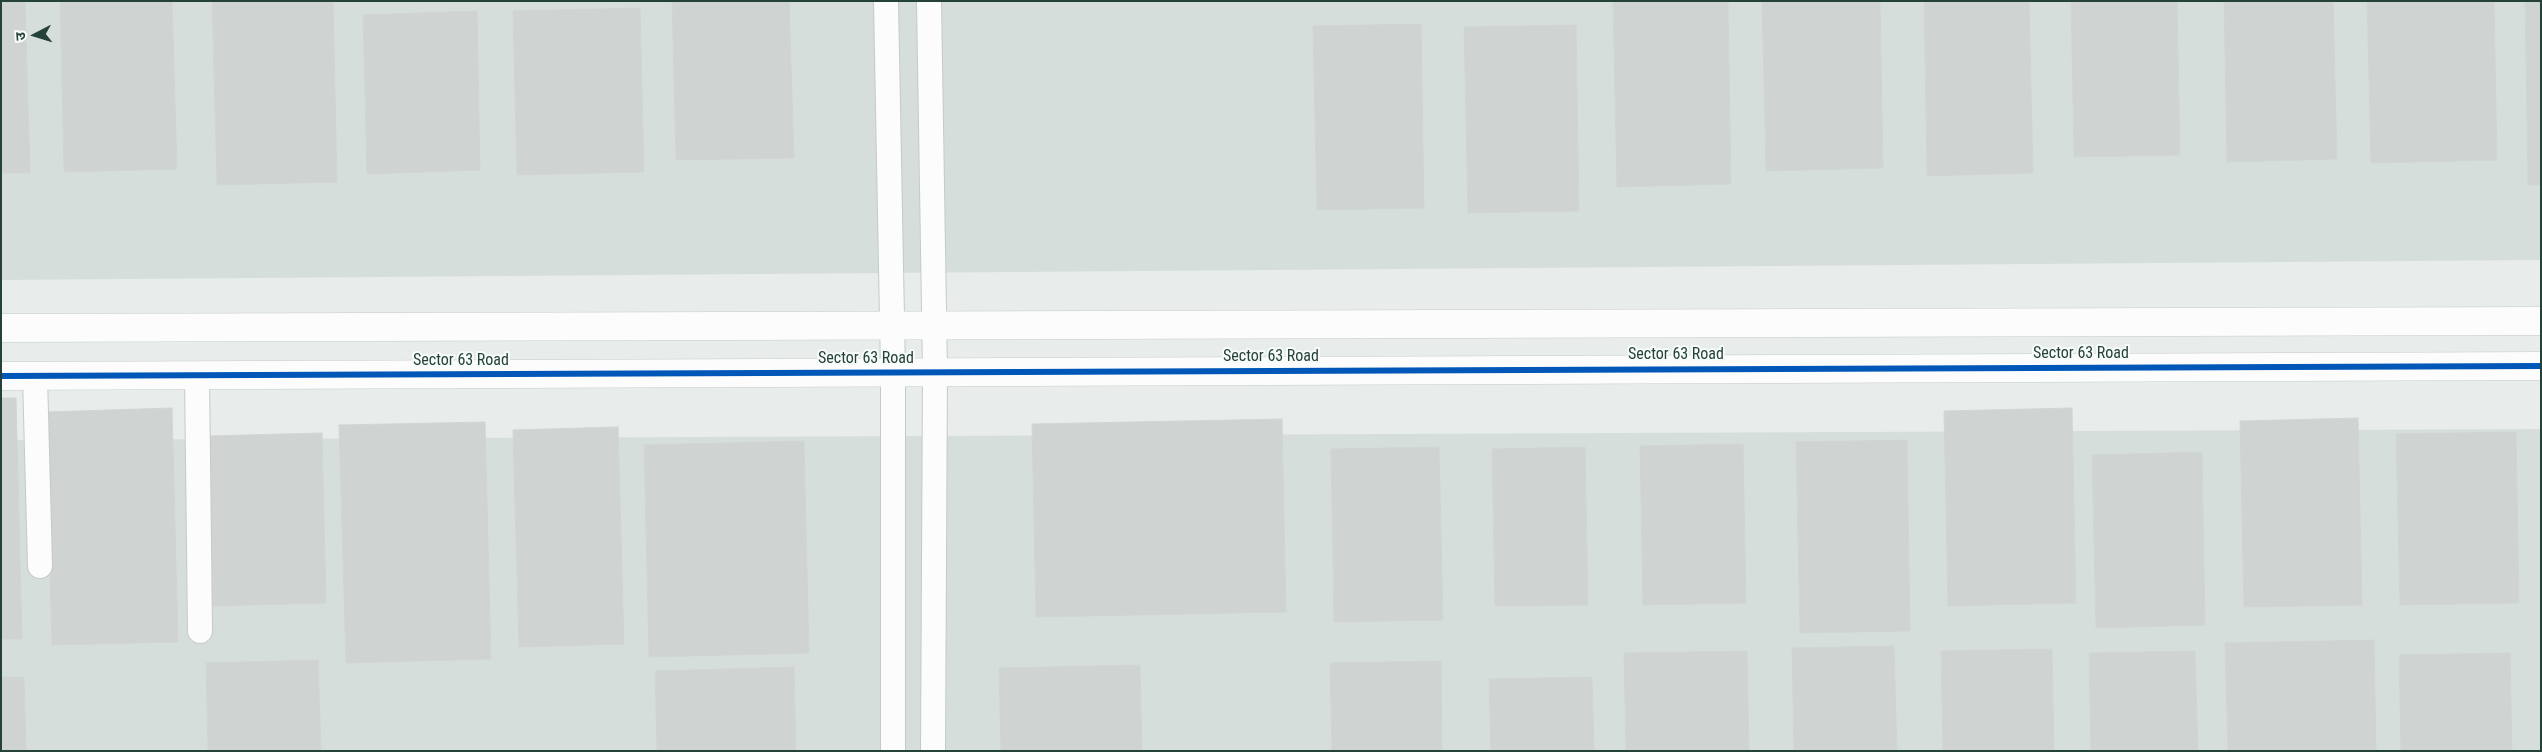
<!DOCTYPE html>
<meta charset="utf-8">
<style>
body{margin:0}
#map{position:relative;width:2542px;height:752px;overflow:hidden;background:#e8edeb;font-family:"Roboto Condensed","Noto Sans Devanagari",sans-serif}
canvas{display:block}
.frame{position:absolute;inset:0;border:2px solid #24423a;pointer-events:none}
.north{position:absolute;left:10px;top:10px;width:50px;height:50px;-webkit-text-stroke:4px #f7fbf9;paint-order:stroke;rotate:265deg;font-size:14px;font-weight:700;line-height:20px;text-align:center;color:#24423a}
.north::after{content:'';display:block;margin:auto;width:18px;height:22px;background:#24423a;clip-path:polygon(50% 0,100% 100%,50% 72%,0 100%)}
</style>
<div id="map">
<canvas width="2542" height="752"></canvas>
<div class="frame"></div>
<div class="north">उ</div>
</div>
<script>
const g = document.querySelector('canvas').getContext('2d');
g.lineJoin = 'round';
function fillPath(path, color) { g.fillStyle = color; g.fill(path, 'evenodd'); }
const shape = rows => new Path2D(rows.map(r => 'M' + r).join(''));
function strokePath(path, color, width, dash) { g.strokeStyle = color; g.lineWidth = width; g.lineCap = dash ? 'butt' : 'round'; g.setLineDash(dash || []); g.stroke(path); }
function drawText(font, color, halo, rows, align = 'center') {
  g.font = font + ' "Roboto Condensed",sans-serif'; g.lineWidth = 4; g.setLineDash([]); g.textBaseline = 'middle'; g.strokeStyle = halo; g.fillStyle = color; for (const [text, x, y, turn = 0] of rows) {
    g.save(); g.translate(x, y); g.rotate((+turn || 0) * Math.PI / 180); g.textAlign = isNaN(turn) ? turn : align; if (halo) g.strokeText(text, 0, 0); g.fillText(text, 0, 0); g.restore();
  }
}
fillPath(shape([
 [1,1,2541,1,2541,260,1,280],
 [2541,429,2541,751,1,751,1,440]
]), '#d6dedb');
const building = shape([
 [1,1,25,1,30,173,1,173,1,1],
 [60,1,172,1,177,169,64,172,60,1],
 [212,1,333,1,337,182,217,185,212,1],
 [672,1,789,1,794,158,676,160,672,1],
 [1728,1,1731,184,1617,187,1613,2,1728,1],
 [1762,1,1880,1,1883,168,1766,171,1762,1],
 [1924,1,2029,1,2033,173,1927,176,1924,1],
 [2071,1,2177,1,2180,155,2074,157,2071,1],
 [2224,1,2333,1,2337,159,2227,162,2224,1],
 [2367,1,2494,1,2497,160,2371,163,2367,1],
 [2525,1,2541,1,2541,185,2528,185,2525,1],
 [640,8,644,172,517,175,513,11,640,8],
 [477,11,480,170,367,174,363,15,477,11],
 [1421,24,1424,208,1317,210,1313,26,1421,24],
 [1576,25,1579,211,1468,213,1464,27,1576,25],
 [1,398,16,398,22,639,1,639,1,398],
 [172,408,178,642,52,645,46,412,172,408],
 [2072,408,2076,603,1948,606,1944,411,2072,408],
 [2358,418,2362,605,2244,607,2240,421,2358,418],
 [1282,419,1286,612,1036,617,1032,424,1282,419],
 [485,422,491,659,346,663,339,425,485,422],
 [618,427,624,644,519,647,513,430,618,427],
 [2516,432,2519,603,2400,605,2396,434,2516,432],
 [322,433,326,603,213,606,208,436,322,433],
 [1907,440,1910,631,1800,633,1796,442,1907,440],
 [804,441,809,653,649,657,644,445,804,441],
 [1743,444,1746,603,1643,605,1640,446,1743,444],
 [1439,447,1443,620,1334,622,1331,449,1439,447],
 [1585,447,1588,605,1495,606,1492,449,1585,447],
 [2202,452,2205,625,2096,628,2092,455,2202,452],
 [2374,640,2376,751,2228,751,2225,643,2374,640],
 [1894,646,1897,751,1794,751,1792,648,1894,646],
 [2052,649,2054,751,1943,751,1941,651,2052,649],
 [1747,651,1749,751,1626,751,1624,653,1747,651],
 [2195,651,2198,751,2091,751,2089,653,2195,651],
 [2510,653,2512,751,2401,751,2399,655,2510,653],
 [318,660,321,751,208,751,206,663,318,660],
 [1441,661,1442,751,1332,751,1330,663,1441,661],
 [1140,665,1142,751,1001,751,999,668,1140,665],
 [794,667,796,751,657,751,655,671,794,667],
 [1,677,24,677,26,751,1,751,1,677],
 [1592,677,1594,751,1491,751,1489,679,1592,677]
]);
fillPath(building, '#cfd4d2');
strokePath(building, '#d1d6d4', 1);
const lane = shape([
 [886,1,893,372,893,751],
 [929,1,935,372,933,751],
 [35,376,40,566],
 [197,376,200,631]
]);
const secondary = shape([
 [1,328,2541,321],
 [1,376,2541,366]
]);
strokePath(lane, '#c5cac8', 26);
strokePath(secondary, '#c3cbc8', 29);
strokePath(lane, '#fcfcfc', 24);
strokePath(secondary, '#fcfcfc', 28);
strokePath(shape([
 [1,376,2541,366]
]), '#0057b8', 6);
drawText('16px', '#24423a', '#f7fbf9', [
 ["Sector 63 Road",2081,354],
 ["Sector 63 Road",1676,355],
 ["Sector 63 Road",1271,357],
 ["Sector 63 Road",866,359],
 ["Sector 63 Road",461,361]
]);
</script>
